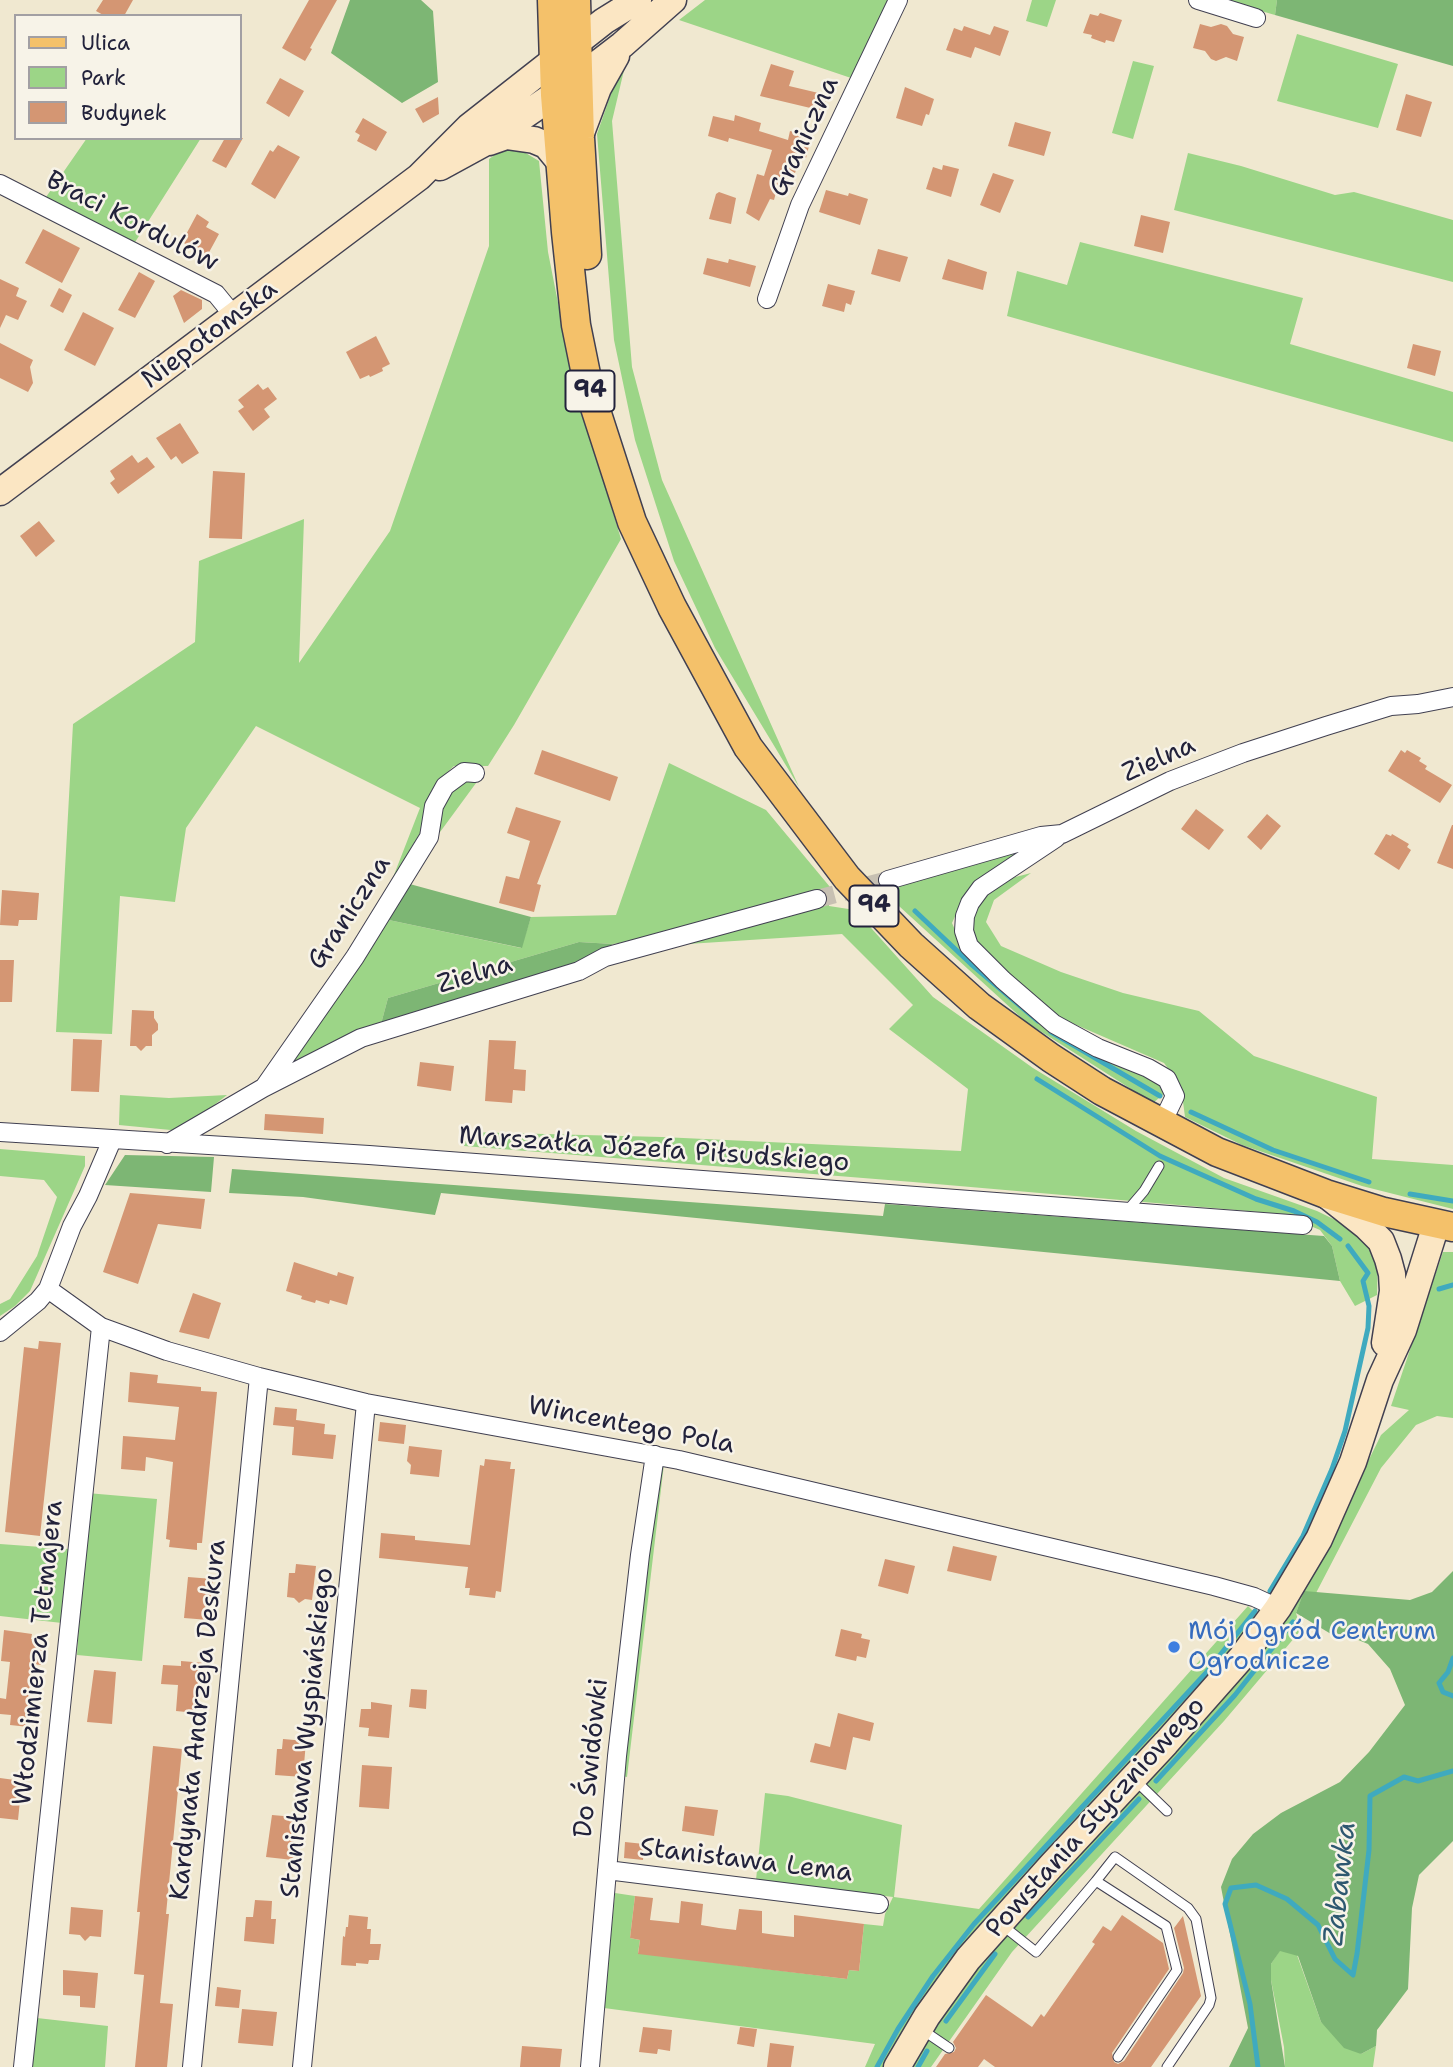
<!DOCTYPE html>
<meta charset="utf-8">
<style>
body{margin:0}
#map{position:relative;width:1453px;height:2067px;overflow:hidden;background:#f0e8d0;font-family:"Shantell Sans",sans-serif}
canvas{display:block}
.legend{position:absolute;left:14px;top:14px;width:228px;height:126px;box-sizing:border-box;background:#f7f3e8;border:2px solid #a29fa3;margin:0;padding:9px 12px;list-style:none;font-size:21px;color:#22223b}
.legend li{display:flex;align-items:center;gap:14px;height:35px}
.legend b{width:35px;border:2px solid #a29fa3}
</style>
<div id="map">
<canvas width="1453" height="2067"></canvas>
<ul class="legend">
<li><b style="height:9px;background:#f4c16a"></b>Ulica</li>
<li><b style="height:19px;background:#9cd587"></b>Park</li>
<li><b style="height:19px;background:#d49673"></b>Budynek</li>
</ul>
</div>
<script>
const g = document.querySelector('canvas').getContext('2d');
g.lineJoin = 'round';
function fillPath(path, color) { g.fillStyle = color; g.fill(path, 'evenodd'); }
const shape = rows => new Path2D(rows.map(r => 'M' + r).join(''));
function strokePath(path, color, width, dash) { g.strokeStyle = color; g.lineWidth = width; g.lineCap = dash ? 'butt' : 'round'; g.setLineDash(dash || []); g.stroke(path); }
function drawText(font, color, halo, rows, align = 'center') {
  g.font = font + ' "Shantell Sans",sans-serif'; g.lineWidth = 5; g.setLineDash([]); g.textBaseline = 'middle'; g.strokeStyle = halo; g.fillStyle = color; for (const [text, x, y, turn = 0] of rows) {
    g.save(); g.translate(x, y); g.rotate((+turn || 0) * Math.PI / 180); g.textAlign = isNaN(turn) ? turn : align; if (halo) g.strokeText(text, 0, 0); g.fillText(text, 0, 0); g.restore();
  }
}
fillPath(shape([
 [705,0,890,0,854,79,679,20],
 [1032,0,1056,0,1047,27,1026,21],
 [1223,0,1277,0,1275,15],
 [1297,34,1398,64,1378,128,1277,101],
 [1133,61,1154,66,1133,139,1112,133],
 [625,66,612,121,632,367,662,480,799,787,715,648,674,561,635,440,614,340,597,134,612,91],
 [87,138,201,138,132,247,44,200],
 [502,150,524,152,539,161,548,252,574,384,621,539,514,725,488,766,454,766,440,779,425,810,420,833,392,880,420,808,256,726,186,828,175,902,120,896,112,1034,56,1032,73,724,195,642,199,561,304,519,299,663,390,531,489,246,489,159],
 [1188,153,1241,166,1335,195,1354,192,1453,220,1453,282,1174,210],
 [1080,242,1303,298,1290,344,1453,392,1453,442,1007,316,1017,271,1067,285],
 [669,763,766,810,830,887,653,938,613,944,579,942,388,998,381,1024,288,1065,384,919,521,948,531,917,616,915],
 [465,777,479,779,432,843,440,801],
 [1026,850,963,899,952,923,963,948,1032,1014,1158,1080,1165,1093,1153,1103,1026,1022,888,896,888,887],
 [1031,873,994,900,986,922,1001,946,1061,972,1123,993,1199,1011,1254,1056,1377,1097,1372,1159,1453,1165,1453,1209,1362,1186,1242,1145,1185,1117,1181,1086,1164,1063,1051,1014,1014,982,975,939,972,919,981,898,1004,880],
 [829,899,829,906,855,910,933,997,1033,1068,1136,1131,1224,1178,1317,1211,1360,1232,1378,1253,1377,1295,1355,1306,1340,1281,1332,1246,1320,1230,1282,1214,913,1182,464,1146,467,1132,662,1137,961,1151,968,1089,889,1029,913,1005,842,934,688,944,687,939],
 [120,1095,169,1098,227,1095,181,1131,119,1125],
 [0,1149,85,1156,85,1166,30,1291,15,1306,0,1316,0,1304,10,1299,37,1256,57,1197,44,1180,0,1176],
 [1443,1252,1453,1252,1453,1418,1437,1416,1416,1425,1381,1468,1316,1593,1304,1592,1296,1613,1301,1630,1224,1721,1012,1952,931,2067,908,2067,982,1959,1277,1630,1304,1592,1381,1435,1409,1410,1391,1406],
 [657,1463,664,1464,627,1777,621,1776],
 [87,1493,157,1499,142,1661,77,1655],
 [0,1544,69,1549,62,1623,0,1616],
 [1248,1606,1260,1618,884,2067,865,2067,875,2044,604,2008,615,1893,635,1896,630,1938,640,1940,638,1953,847,1979,849,1970,859,1971,864,1924,883,1926,885,1914,893,1897,756,1880,765,1793,788,1796,902,1825,894,1897,979,1909],
 [1280,1950,1297,1955,1321,2022,1361,2054,1376,2046,1373,2067,1285,2067,1284,2047,1271,1980,1271,1964],
 [37,2018,108,2026,105,2067,31,2067]
]), '#9cd587');
fillPath(shape([
 [350,0,421,0,433,11,438,82,402,103,331,53],
 [1277,0,1453,0,1453,66,1275,15],
 [406,883,531,917,522,948,384,919],
 [579,942,613,944,575,964,381,1024,388,998],
 [125,1155,214,1157,211,1192,105,1185],
 [232,1169,883,1216,885,1204,1324,1236,1332,1246,1340,1281,441,1193,435,1215,303,1197,229,1193],
 [1453,1571,1453,1841,1419,1875,1412,1908,1408,1989,1377,2030,1376,2046,1361,2054,1344,2048,1321,2022,1298,1956,1280,1951,1271,1964,1271,1980,1285,2067,1229,2067,1248,2028,1221,1887,1232,1859,1253,1834,1281,1813,1340,1782,1369,1752,1405,1705,1390,1669,1368,1644,1346,1635,1331,1634,1296,1613,1304,1591,1410,1600,1432,1592]
]), '#7db674');
strokePath(shape([
 [915,911,971,964,1038,1021],
 [1051,1032,1160,1096],
 [1037,1079,1160,1156,1256,1199,1294,1211,1317,1222,1340,1239],
 [1191,1112,1273,1150,1369,1182],
 [1410,1194,1453,1201],
 [1439,1289,1453,1285],
 [1270,1591,1303,1536,1332,1469,1345,1431,1368,1328,1369,1306,1363,1281,1368,1273,1348,1246],
 [1453,1658,1448,1672,1439,1683,1443,1692,1453,1696],
 [1156,1781,1235,1695,1293,1622],
 [1028,1917,1139,1799],
 [946,2021,995,1954],
 [877,2067,898,2029,933,1976,974,1924,1205,1674,1255,1611],
 [918,2067,927,2051],
 [1258,2067,1250,2004,1225,1904,1231,1888,1256,1885,1287,1899,1318,1925,1335,1959,1353,1975,1357,1954,1369,1850,1370,1796,1404,1777,1418,1781,1453,1771]
]), '#3faabf', 5);
fillPath(shape([
 [103,0,133,0,124,16,105,16,96,11],
 [309,0,337,0,310,48,312,49,305,61,282,48],
 [1100,13,1122,20,1114,42,1106,40,1105,43,1091,38,1092,35,1083,33,1090,14,1098,16],
 [1200,24,1211,27,1221,24,1227,26,1233,34,1244,37,1237,61,1226,57,1216,61,1211,59,1205,51,1193,48],
 [964,26,990,35,994,26,1009,31,1000,56,975,47,971,58,946,50,954,28,962,31],
 [771,64,794,71,789,86,827,95,823,111,760,96],
 [280,78,304,91,289,117,266,103],
 [905,87,934,99,929,115,926,114,922,126,896,118],
 [1406,94,1432,102,1421,137,1396,130],
 [438,97,439,114,423,123,415,109],
 [735,115,761,123,759,131,788,140,790,131,806,136,803,145,809,146,806,158,800,157,795,173,782,170,774,200,770,199,759,221,746,213,757,174,764,176,772,150,729,138,728,142,708,136,713,116,734,121],
 [363,118,387,132,376,151,357,141,360,135,355,132],
 [1015,122,1051,132,1044,156,1008,146],
 [225,138,243,138,226,168,212,161],
 [278,145,300,157,275,199,251,184,270,150,273,152],
 [943,165,959,169,951,197,926,189,933,167,942,170],
 [993,173,1014,180,1000,213,980,205],
 [826,190,848,196,849,193,868,199,860,225,819,212],
 [719,192,736,198,731,224,709,219,716,194],
 [197,214,209,222,206,227,219,234,207,256,182,242],
 [1141,215,1170,222,1163,253,1134,246],
 [43,229,80,248,62,283,25,263],
 [878,249,908,257,900,282,871,274],
 [707,258,728,263,729,259,756,266,750,287,703,274],
 [948,259,987,272,983,290,942,279],
 [139,272,155,281,135,318,118,310],
 [0,279,19,288,16,296,27,301,18,320,6,315,0,328],
 [828,284,855,291,851,305,846,303,844,312,822,306],
 [59,288,72,295,63,313,50,306],
 [181,290,202,300,202,309,184,323,173,296],
 [83,312,114,328,95,366,64,350],
 [376,336,390,364,382,368,383,371,370,377,369,375,360,379,346,352],
 [0,343,33,360,30,367,33,383,28,392,0,378],
 [1413,344,1441,351,1435,376,1407,368],
 [258,384,263,390,268,387,277,399,264,409,270,417,253,431,238,411,244,407,238,400],
 [180,423,199,453,182,464,176,456,171,460,156,438],
 [132,455,138,463,147,457,155,467,118,494,110,483,115,479,110,471],
 [213,471,245,473,242,539,209,538],
 [39,521,55,541,36,557,20,536],
 [542,750,618,777,610,801,534,774],
 [1401,750,1405,753,1407,750,1421,758,1419,761,1427,766,1425,769,1452,785,1440,803,1388,771],
 [516,807,561,821,537,884,541,885,534,912,499,903,506,876,519,879,530,841,507,833],
 [1196,809,1224,830,1209,850,1181,829],
 [1267,814,1281,826,1261,850,1247,837],
 [1452,825,1453,825,1453,869,1437,863],
 [1386,834,1391,836,1392,834,1409,844,1407,847,1411,850,1399,870,1374,854],
 [2,890,39,893,37,920,19,920,18,926,0,925],
 [0,960,14,960,12,1002,0,1002],
 [132,1010,154,1011,154,1018,158,1024,158,1030,152,1035,152,1046,146,1046,141,1051,136,1046,130,1046],
 [73,1039,102,1040,99,1092,71,1091],
 [489,1040,516,1041,514,1069,526,1070,525,1091,513,1090,512,1103,485,1101],
 [420,1062,454,1066,451,1091,417,1086],
 [265,1114,324,1118,323,1134,264,1130],
 [130,1193,205,1199,201,1229,158,1224,138,1284,103,1272],
 [294,1262,337,1276,338,1272,354,1277,347,1305,330,1300,329,1304,316,1300,315,1303,301,1299,302,1296,286,1291],
 [193,1293,221,1303,209,1339,179,1332],
 [39,1341,61,1343,40,1536,5,1532,24,1347,38,1349],
 [130,1372,158,1375,157,1383,201,1387,201,1391,217,1392,202,1543,197,1543,197,1550,169,1547,170,1540,166,1539,173,1462,146,1457,145,1471,121,1469,123,1436,175,1440,179,1407,128,1402],
 [275,1407,297,1409,296,1420,325,1424,324,1434,336,1435,333,1459,292,1455,294,1427,273,1425],
 [380,1422,406,1425,404,1444,378,1441],
 [409,1446,442,1450,439,1477,410,1474,411,1465,407,1461],
 [485,1459,511,1462,510,1469,515,1469,501,1592,496,1591,495,1598,469,1595,470,1588,465,1588,468,1567,379,1558,381,1533,415,1536,415,1540,470,1545,480,1465,484,1466],
 [953,1546,997,1556,991,1581,947,1571],
 [885,1559,915,1566,908,1594,878,1586],
 [296,1564,316,1566,312,1600,305,1599,299,1603,294,1598,287,1597,289,1573,295,1573],
 [188,1577,213,1579,209,1620,184,1618],
 [841,1629,862,1634,861,1638,870,1640,866,1658,857,1656,856,1661,835,1656],
 [4,1630,32,1634,31,1639,43,1640,41,1665,32,1664,28,1701,32,1701,29,1727,10,1725,11,1715,0,1714,0,1698,6,1699,10,1662,1,1661],
 [181,1661,205,1663,203,1684,198,1683,196,1713,176,1711,178,1685,161,1684,163,1665,181,1666],
 [94,1670,116,1672,112,1724,87,1722],
 [411,1689,427,1690,426,1709,409,1707],
 [371,1702,392,1705,389,1738,368,1736,369,1728,359,1727,361,1709,371,1709],
 [838,1713,874,1723,870,1741,853,1737,846,1770,810,1762,815,1743,830,1747],
 [283,1739,306,1741,303,1777,275,1775,277,1749,282,1749],
 [153,1746,182,1749,166,1914,169,1914,160,2003,173,2004,167,2067,135,2067,144,1975,134,1974,140,1912,137,1912],
 [362,1765,392,1767,389,1809,359,1807],
 [0,1778,22,1781,18,1820,0,1818],
 [685,1806,718,1810,714,1836,682,1831],
 [272,1815,295,1817,293,1860,266,1857],
 [625,1842,644,1844,643,1860,624,1858],
 [635,1896,653,1898,650,1920,679,1923,681,1901,703,1904,701,1925,719,1928,736,1930,739,1909,762,1911,762,1933,776,1935,794,1937,794,1915,864,1924,859,1971,849,1970,847,1979,638,1954,640,1940,630,1938],
 [255,1900,272,1901,271,1919,276,1919,274,1944,244,1941,246,1917,253,1917],
 [71,1907,103,1910,101,1937,90,1936,85,1941,80,1935,69,1934],
 [349,1915,368,1917,367,1929,371,1929,370,1944,381,1944,379,1960,369,1960,368,1964,356,1963,356,1966,341,1965,343,1936,345,1937,346,1927,348,1927],
 [1122,1915,1163,1943,1169,1969,1112,2053,1114,2062,1118,2064,1124,2061,1183,1973,1184,1968,1174,1928,1183,1916,1201,1996,1151,2067,995,2067,984,2059,978,2067,936,2067,945,2054,954,2052,956,2048,953,2042,986,1995,1032,2027,1041,2014,1044,2017,1095,1944,1092,1942,1103,1926,1111,1931],
 [63,1970,98,1973,95,2008,80,2007,80,1996,63,1995],
 [217,1987,241,1990,239,2008,215,2006],
 [242,2009,277,2012,273,2046,238,2043],
 [643,2027,672,2030,670,2051,658,2049,657,2054,639,2052],
 [740,2027,757,2029,754,2047,737,2044],
 [770,2043,794,2046,791,2067,767,2067],
 [522,2046,562,2049,560,2067,520,2067]
]), '#d49673');
strokePath(shape([
 [817,899,888,880]
]), '#c7c0b2', 18, [18, 9]);
const lane = shape([
 [1126,1212,1144,1191,1159,1166],
 [1136,1781,1167,1811],
 [1096,1881,1115,1857,1188,1908,1196,1919,1211,1998,1209,2005,1167,2067],
 [1002,1925,1036,1952,1096,1881,1166,1926,1177,1970,1118,2057],
 [921,2029,949,2048]
]);
const street = shape([
 [1198,0,1256,18],
 [0,184,216,294,234,316],
 [767,299,800,205,898,0],
 [1056,838,981,888,970,903,965,916,964,931,969,946,1003,980,1054,1024,1098,1048,1148,1068,1167,1079,1175,1096,1162,1123],
 [888,880,1041,836,1062,834,1170,781,1243,753,1326,726,1391,706,1418,704,1453,697],
 [265,1086,355,957,429,837,434,806,445,786,464,772,475,773],
 [0,1132,369,1155,1303,1225],
 [167,1144,263,1088,361,1038,579,971,605,957,817,899],
 [48,1289,101,1327,167,1351,259,1377,366,1403,679,1460,1214,1586,1254,1597,1278,1608],
 [0,1332,38,1301,48,1289,72,1226,88,1196,112,1140],
 [607,1870,879,1904],
 [23,2067,101,1327],
 [192,2067,259,1377],
 [302,2067,366,1403],
 [590,2067,617,1756,640,1555,655,1455]
]);
const secondary = shape([
 [581,133,598,88,616,56],
 [489,142,506,136,534,140,546,145,560,162],
 [440,167,484,143,579,78,622,45,673,0],
 [0,492,419,177,469,127,604,21,638,0],
 [1328,1196,1366,1226,1381,1241,1388,1259,1392,1274,1393,1291,1385,1343],
 [897,2067,927,2016,968,1959,1051,1866,1166,1743,1242,1657,1278,1608,1319,1539,1353,1462,1380,1380,1403,1330,1436,1225]
]);
const primary = shape([
 [552,0,555,95,566,232,576,325,589,389,632,522,672,607,748,747,847,878,911,945,979,1006,1051,1058,1102,1091,1217,1152,1326,1194,1384,1212,1453,1227],
 [576,0,580,138,587,255]
]);
strokePath(lane, '#414051', 11);
strokePath(street, '#414051', 20);
strokePath(secondary, '#414051', 29);
strokePath(primary, '#414051', 31);
strokePath(lane, '#fff', 9);
strokePath(street, '#fff', 18);
strokePath(secondary, '#fbe6c3', 26);
strokePath(primary, '#f4c16a', 28);
for (const [x, y, r, color] of [
 [1174,1647,7,"#3f7fe0"]
]) { const dot = new Path2D(); dot.arc(x, y, r, 0, 2 * Math.PI); g.fillStyle = color; g.fill(dot); strokePath(dot, '#f7f3e8', 2.5); }
for (const [x, y, w] of [
 [590,391,49],
 [874,906,49]
]) { const box = new Path2D(); box.roundRect(x - w / 2, y - 20.5, w, 41, 5); g.fillStyle = '#f7f3e8'; g.fill(box); strokePath(box, '#22223b', 2); }
drawText('bold 24px', '#22223b', null, [
 ["94",590,391],
 ["94",874,906]
]);
drawText('26px', '#22223b', '#f7f3e8', [
 ["Graniczna",805,137,-65],
 ["Braci Kordulów",132,222,27],
 ["Niepołomska",210,335,-37],
 ["Zielna",1159,760,-24],
 ["Graniczna",350,913,-57],
 ["Zielna",475,975,-17],
 ["Marszałka Józefa Piłsudskiego",654,1150,4],
 ["Wincentego Pola",631,1426,11],
 ["Włodzimierza Tetmajera",39,1653,-84],
 ["Kardynała Andrzeja Deskura",199,1720,-84],
 ["Stanisława Wyspiańskiego",308,1733,-84],
 ["Do Świdówki",592,1758,-84],
 ["Powstania Styczniowego",1096,1818,-48],
 ["Stanisława Lema",746,1861,7]
]);
drawText('26px', '#366cbe', '#f7f3e8', [
 ["Mój Ogród Centrum",1188,1632],
 ["Ogrodnicze",1188,1662]
], 'left');
drawText('italic 28px', '#2e5870', '#f7f3e8', [
 ["Zabawka",1341,1884,-84]
]);
</script>
